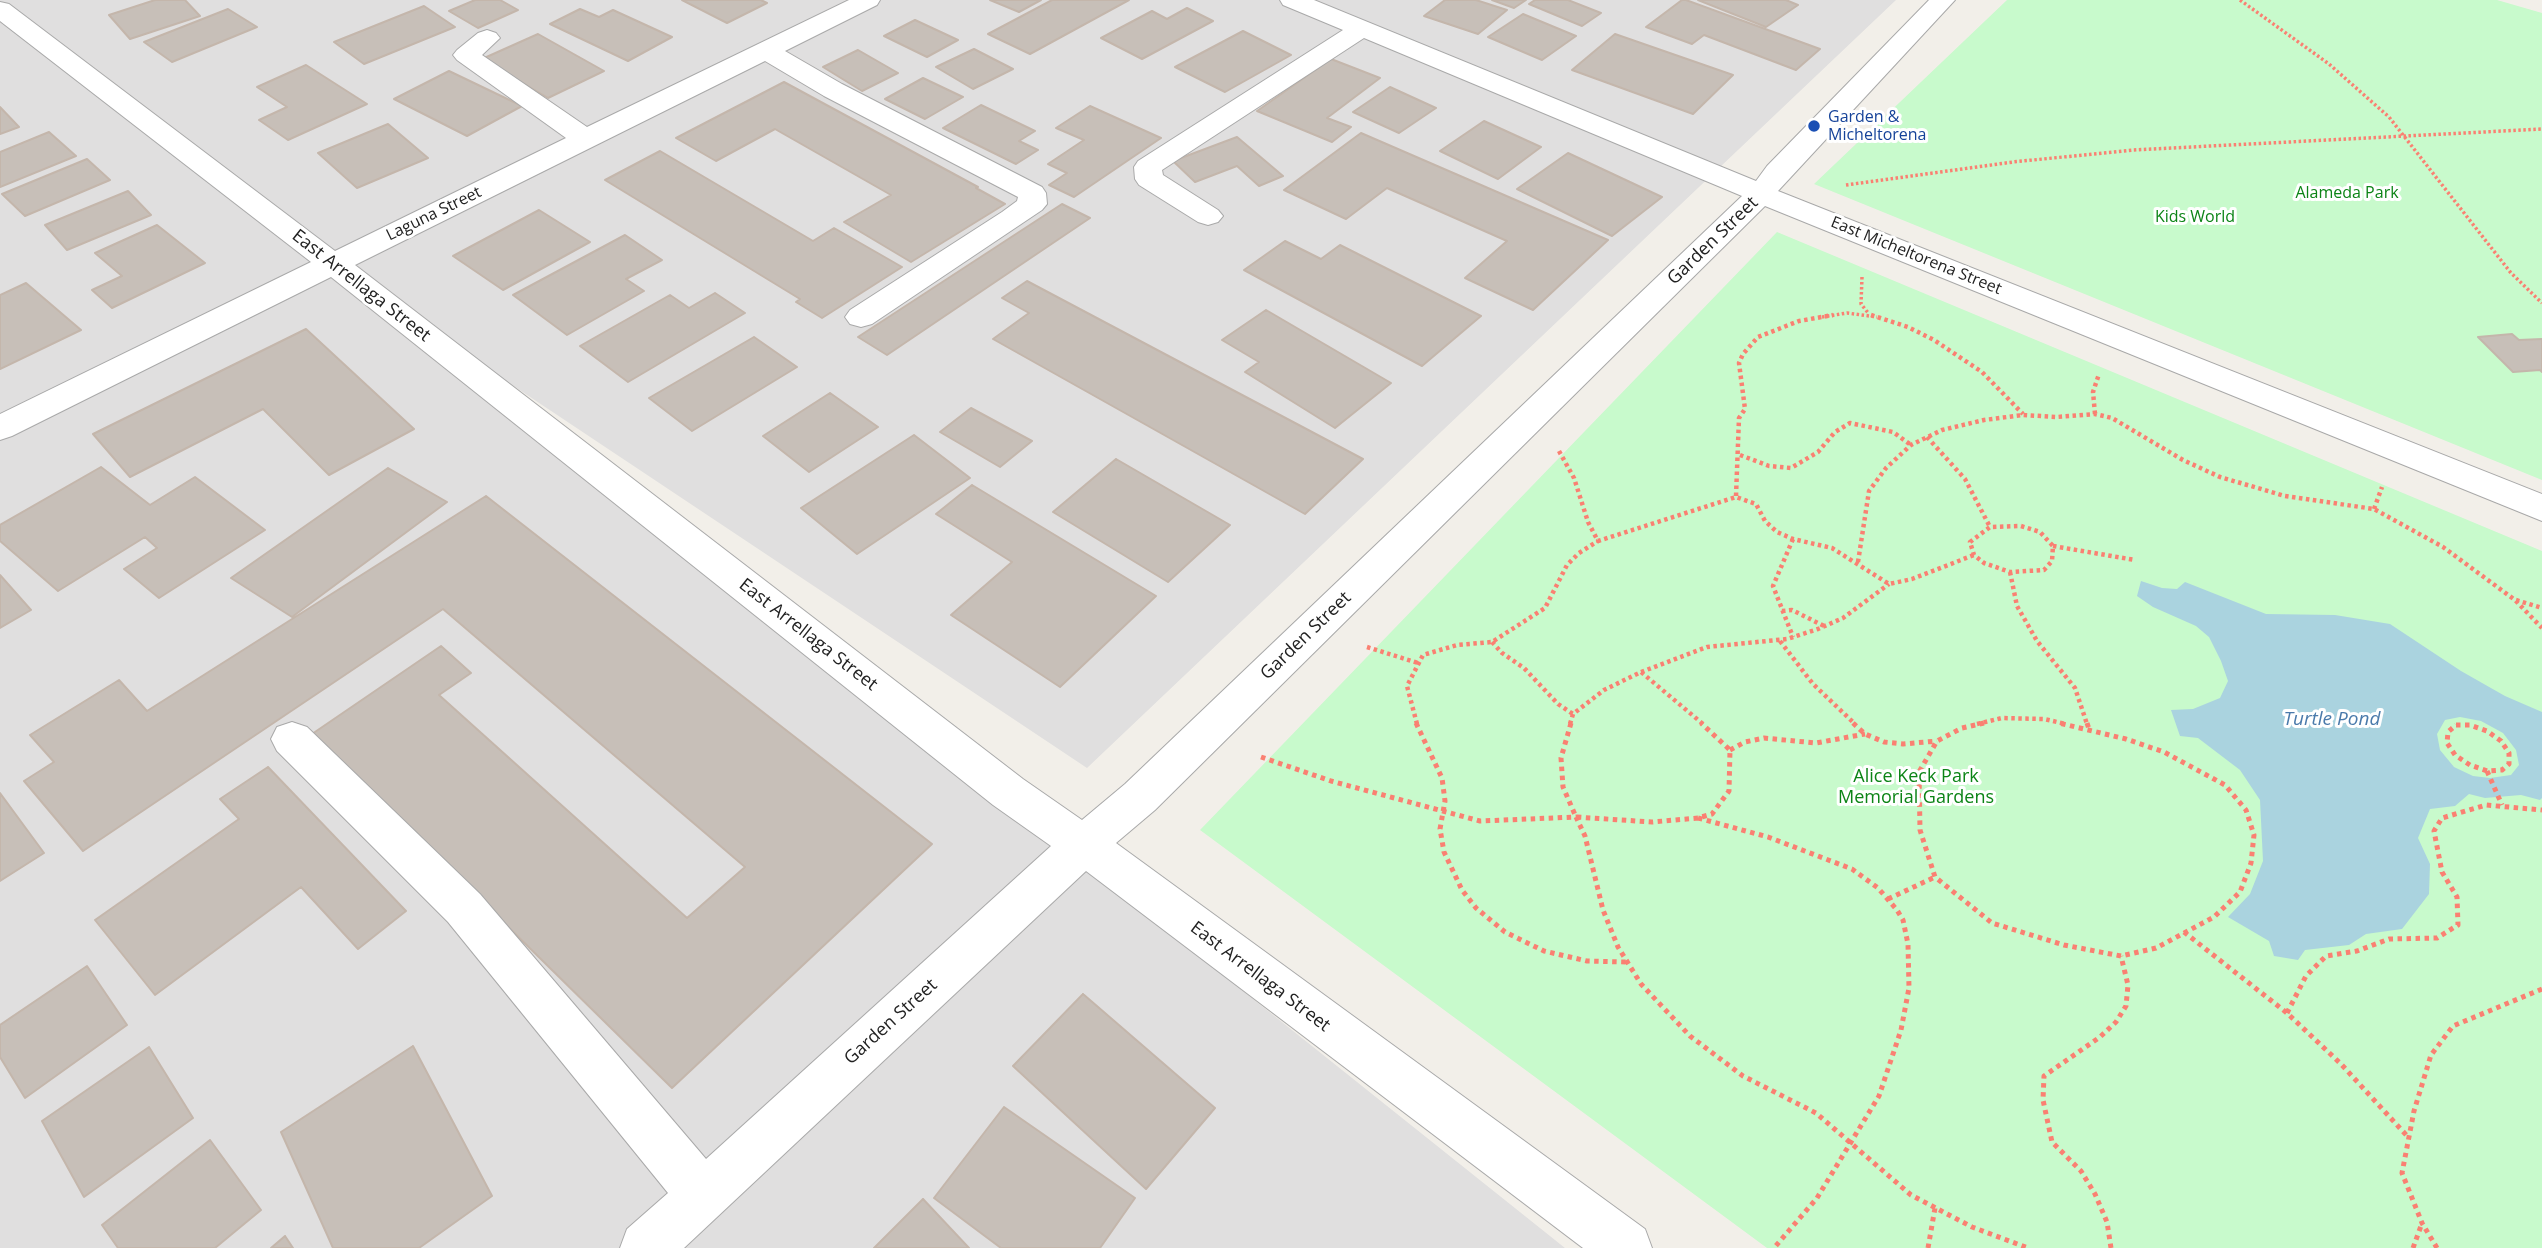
<!DOCTYPE html>
<style>
body{margin:0}
canvas{display:block;background:#f2efe9}
</style>
<canvas width="2542" height="1248"></canvas>
<script>
const g = document.querySelector('canvas').getContext('2d');
g.lineJoin = 'round';
function fillPath(path, color) { g.fillStyle = color; g.fill(path, 'evenodd'); }
const shape = rows => new Path2D(rows.map(r => 'M' + r).join(''));
function strokePath(path, color, width, dash) { g.strokeStyle = color; g.lineWidth = width; g.lineCap = dash ? 'butt' : 'round'; g.setLineDash(dash || []); g.stroke(path); }
function drawText(font, color, halo, rows, align = 'center') {
  g.font = font + ' "Open Sans",sans-serif'; g.lineWidth = 6; g.setLineDash([]); g.textBaseline = 'middle'; g.strokeStyle = halo; g.fillStyle = color; for (const [text, x, y, turn = 0] of rows) {
    g.save(); g.translate(x, y); g.rotate((+turn || 0) * Math.PI / 180); g.textAlign = isNaN(turn) ? turn : align; if (halo) g.strokeText(text, 0, 0); g.fillText(text, 0, 0); g.restore();
  }
}
fillPath(shape([
 [0,0,1896,0,1087,768,341,271,1565,1248,0,1248]
]), '#e0dfdf');
fillPath(shape([
 [2007,0,2497,0,2542,13,2542,480,1814,184],
 [1777,232,2542,551,2542,1248,1767,1248,1200,830]
]), '#c8facc');
fillPath(shape([
 [2141,581,2162,588,2177,589,2185,582,2266,614,2335,615,2390,624,2461,671,2505,696,2542,712,2542,798,2540,800,2521,795,2485,798,2469,794,2455,806,2430,809,2418,838,2430,864,2429,894,2402,929,2366,934,2349,945,2305,950,2298,960,2274,956,2269,941,2228,917,2250,894,2263,861,2260,800,2240,770,2198,738,2180,736,2171,710,2193,709,2220,698,2228,681,2221,661,2209,637,2196,626,2153,607,2137,596],
 [2460,717,2481,721,2503,733,2516,750,2519,765,2511,775,2490,778,2473,776,2454,767,2440,750,2437,734,2445,720]
]), '#aad3df');
const building = shape([
 [155,0,185,0,200,16,130,39,109,15,155,0],
 [475,0,500,0,518,10,478,28,449,11,475,0],
 [682,0,761,0,767,3,727,23,682,0],
 [990,0,1041,0,1019,12,990,0],
 [1052,0,1129,0,1030,54,988,34,1052,0],
 [1445,0,1476,0,1507,10,1478,34,1424,16,1445,0],
 [1492,0,1526,0,1514,8,1492,0],
 [1535,0,1568,0,1601,13,1582,26,1529,4,1535,0],
 [1682,0,1686,0,1820,49,1796,70,1704,35,1692,44,1646,27,1682,0],
 [1698,0,1786,0,1798,5,1766,27,1698,0],
 [424,6,455,27,364,64,334,42,424,6],
 [1187,8,1213,21,1142,59,1101,38,1152,11,1167,19,1187,8],
 [228,9,257,27,172,62,144,42,228,9],
 [580,9,599,17,613,10,672,37,628,61,550,24,580,9],
 [1523,14,1576,36,1542,60,1488,37,1523,14],
 [915,20,958,40,927,57,884,36,915,20],
 [1243,31,1291,55,1225,92,1175,67,1243,31],
 [538,34,604,71,548,98,482,59,538,34],
 [1615,34,1733,75,1693,114,1572,70,1615,34],
 [974,49,1013,69,973,89,936,67,974,49],
 [858,50,898,73,862,91,823,67,858,50],
 [1331,59,1380,78,1327,118,1351,127,1332,142,1257,111,1331,59],
 [306,65,367,104,288,140,259,120,287,107,257,87,306,65],
 [449,71,522,106,467,136,394,99,449,71],
 [923,78,963,97,925,119,885,99,923,78],
 [784,82,978,187,976,188,1005,204,911,262,844,222,891,195,775,129,716,161,676,138,784,82],
 [1390,87,1436,108,1399,133,1353,112,1390,87],
 [981,105,1035,131,1019,141,1038,150,1016,164,943,128,981,105],
 [1090,106,1161,138,1074,197,1049,185,1067,173,1048,164,1084,140,1056,128,1090,106],
 [0,107,19,127,0,134,0,107],
 [1484,121,1541,147,1498,179,1440,151,1484,121],
 [388,124,428,158,357,188,318,153,388,124],
 [49,132,76,156,0,187,0,152,49,132],
 [1361,133,1608,240,1533,310,1465,278,1507,241,1387,188,1346,219,1284,190,1361,133],
 [1237,137,1283,176,1259,186,1237,166,1195,182,1173,161,1237,137],
 [660,151,813,241,834,228,902,267,822,318,796,302,800,299,605,180,660,151],
 [1568,153,1662,197,1612,236,1517,189,1568,153],
 [87,159,110,180,25,216,2,194,87,159],
 [128,191,151,215,67,250,45,225,128,191],
 [1062,204,1090,218,887,355,858,337,1062,204],
 [539,210,590,242,503,290,453,256,539,210],
 [157,225,205,263,112,308,92,290,122,276,95,253,157,225],
 [625,235,662,260,626,279,644,291,567,335,513,295,625,235],
 [1285,241,1321,259,1340,245,1481,316,1422,366,1244,270,1285,241],
 [1027,281,1363,459,1305,514,993,339,1029,313,1002,298,1027,281],
 [26,283,81,330,0,369,0,295,26,283],
 [715,293,745,313,628,382,580,346,670,295,689,308,715,293],
 [1266,310,1391,383,1335,428,1245,372,1259,362,1222,340,1266,310],
 [306,329,414,429,329,475,263,409,130,477,93,434,306,329],
 [2512,334,2519,340,2542,339,2542,372,2540,370,2513,372,2478,337,2512,334],
 [754,337,797,367,692,431,649,398,754,337],
 [830,393,878,427,809,472,763,436,830,393],
 [971,408,1032,441,1000,467,940,432,971,408],
 [914,435,970,478,857,554,801,508,914,435],
 [1116,459,1230,525,1168,582,1053,512,1116,459],
 [101,467,150,505,195,477,265,530,159,598,124,569,157,548,145,537,58,591,0,541,0,525,101,467],
 [388,468,447,502,292,617,231,578,388,468],
 [972,485,1156,596,1060,687,951,615,1012,562,936,514,972,485],
 [486,496,932,844,672,1088,312,734,441,646,471,673,439,695,687,918,745,867,443,609,83,851,24,781,54,762,30,735,119,680,147,711,486,496],
 [0,575,31,610,0,628,0,575],
 [268,767,406,911,358,949,301,887,155,995,95,920,239,819,220,799,268,767],
 [0,793,44,853,0,881,0,793],
 [87,966,127,1025,25,1098,0,1057,0,1025,87,966],
 [1083,994,1215,1108,1146,1189,1013,1066,1083,994],
 [413,1046,492,1196,419,1248,333,1248,281,1132,413,1046],
 [149,1047,193,1118,84,1197,42,1121,149,1047],
 [1004,1107,1135,1198,1100,1248,1001,1248,934,1198,1004,1107],
 [210,1140,261,1210,215,1248,118,1248,102,1225,210,1140],
 [923,1199,969,1248,874,1248,923,1199],
 [285,1236,293,1248,271,1248,285,1236]
]);
fillPath(building, '#c7bfb8');
strokePath(building, '#c4b6ab', 2);
const minor = shape([
 [849,0,880,0,877,5,785,51,842,84,1042,187,1046,193,1047,204,1042,210,872,324,861,327,850,324,845,317,850,310,1002,212,1017,201,1018,197,824,96,765,61,355,265,1023,779,1082,820,1125,784,1742,196,1364,38,1162,170,1163,175,1218,210,1223,216,1218,222,1208,225,1198,222,1139,185,1135,179,1134,167,1138,161,1343,30,1283,5,1280,0,1314,0,1756,181,1767,166,1929,0,1955,0,1778,191,2542,494,2542,521,1765,206,1155,810,1116,843,1645,1229,1652,1248,1583,1248,1086,871,684,1248,620,1248,627,1229,668,1193,448,922,277,751,271,739,277,727,292,722,307,727,480,894,706,1159,1051,846,993,805,331,277,12,436,0,440,0,414,311,262,0,21,0,2,9,4,335,251,566,138,457,60,453,55,457,50,478,33,487,30,496,33,500,38,482,55,587,127,849,0]
]);
strokePath(minor, '#a9a9a9', 2);
strokePath(shape([
 [2240,0,2329,64,2389,117,2511,273,2542,303],
 [1846,185,2013,162,2133,150,2542,129],
 [1862,277,1861,304,1869,314],
 [1822,317,1847,313,1877,317]
]), '#fa8072', 3.5, [2.5, 2.5]);
strokePath(shape([
 [1871,315,1908,327,1934,340,1982,372,2023,414],
 [2095,414,2093,392,2099,374],
 [1927,437,1965,479,1990,527],
 [1559,451,1574,478,1588,522,1598,541,1736,497,1756,504,1765,521,1777,532,1793,539,1832,548,1889,584,1912,579,1974,555],
 [1740,455,1769,466,1791,468,1818,452,1835,432,1850,423,1893,432,1911,445],
 [1736,496,1739,418,1745,409,1739,363,1743,354,1758,337,1799,321,1833,315],
 [2374,509,2382,487],
 [2021,526,2040,532,2053,546,2052,561,2044,570,2010,572,1984,563,1974,555,1970,542,1990,527,2021,526],
 [1793,539,1773,586,1793,637],
 [2053,546,2135,560],
 [1858,562,1869,491,1886,468,1911,445,1942,430,1984,420,2023,415,2057,417,2095,414,2112,418,2183,460,2220,477,2285,496,2374,509,2443,547,2515,600,2542,628],
 [2010,572,2017,606,2037,641,2075,688,2087,724],
 [2516,600,2542,608],
 [1782,611,1792,610,1824,626],
 [1780,641,1813,684,1855,724],
 [1492,642,1502,653,1524,668,1558,704,1573,714],
 [1367,647,1418,663],
 [1641,672,1707,647,1787,639,1818,629,1843,618,1889,584],
 [1417,724,1407,686,1423,655,1457,645,1492,642,1545,608,1567,565,1579,553,1598,541],
 [1570,724,1573,714,1604,690,1641,672,1703,724],
 [1977,724,2002,718,2044,719,2066,724]
]), '#fa8072', 4.5, [3.5, 3.5]);
strokePath(shape([
 [1416,723,1442,778,1445,801,1440,829,1444,852,1462,890,1476,908,1505,932,1544,951,1587,961,1626,962],
 [1571,723,1561,758,1563,787,1576,817,1652,822,1698,818,1712,814,1729,791,1730,750,1701,723],
 [1853,723,1865,734,1884,742,1903,744,1937,741],
 [1984,723,1962,728,1937,741,1919,772,1920,830,1935,877,1992,923,2064,945,2121,956,2156,948,2214,917,2240,892,2251,863,2254,835,2246,810,2225,785,2164,752,2126,739,2059,723],
 [2087,723,2089,729],
 [2456,725,2470,725,2487,731,2501,741,2509,753,2509,764,2502,770,2487,771,2470,765,2455,755,2447,743,2448,732,2456,725],
 [1730,750,1745,742,1764,738,1816,743,1865,734],
 [1261,757,1331,781,1480,821,1576,817,1585,836,1603,910,1618,947,1641,984,1690,1036,1743,1076,1816,1113,1911,1195,1972,1227,2028,1248],
 [2487,771,2502,805],
 [1698,818,1768,837,1852,869,1878,888,1897,910,1903,920,1908,944,1909,988,1901,1030,1879,1096,1817,1198,1774,1248],
 [1888,899,1935,877],
 [2184,932,2287,1013,2341,1064,2409,1138],
 [2287,1013,2306,976,2326,956,2357,951,2389,939,2437,938,2458,925,2457,897,2442,872,2434,831,2442,818,2486,805,2542,810],
 [1928,1248,1935,1208],
 [2111,1248,2107,1222,2095,1194,2081,1171,2052,1142,2043,1100,2044,1076,2100,1037,2116,1022,2126,1006,2128,985,2121,956],
 [2413,1248,2422,1223],
 [2437,1248,2422,1223,2402,1173,2414,1111,2431,1055,2453,1026,2542,989]
]), '#fa8072', 5, [4.5, 4.5]);
fillPath(minor, '#fff');
for (const [x, y, r, color] of [
 [1814,126,7,"#1a4fb4"]
]) { const dot = new Path2D(); dot.arc(x, y, r, 0, 2 * Math.PI); g.fillStyle = color; g.fill(dot); strokePath(dot, '#fff', 2.5); }
drawText('16px', '#164399', '#fff', [
 ["Garden &",1828,117],
 ["Micheltorena",1828,135]
], 'left');
drawText('16px', '#0c8416', '#fff', [
 ["Alameda Park",2347,193],
 ["Kids World",2195,217]
]);
drawText('16px', '#222', '#fff', [
 ["Laguna Street",434,214,-26],
 ["East Micheltorena Street",1916,256,22]
]);
drawText('18px', '#222', '#fff', [
 ["Garden Street",1713,241,-44],
 ["East Arrellaga Street",361,286,38],
 ["East Arrellaga Street",808,635,38],
 ["Garden Street",1306,636,-44],
 ["East Arrellaga Street",1260,977,37],
 ["Garden Street",891,1022,-42]
]);
drawText('18px', '#0c8416', '#fff', [
 ["Alice Keck Park",1916,777],
 ["Memorial Gardens",1916,798]
]);
drawText('italic 19px', '#4a7aab', '#fff', [
 ["Turtle Pond",2332,720]
]);
</script>
